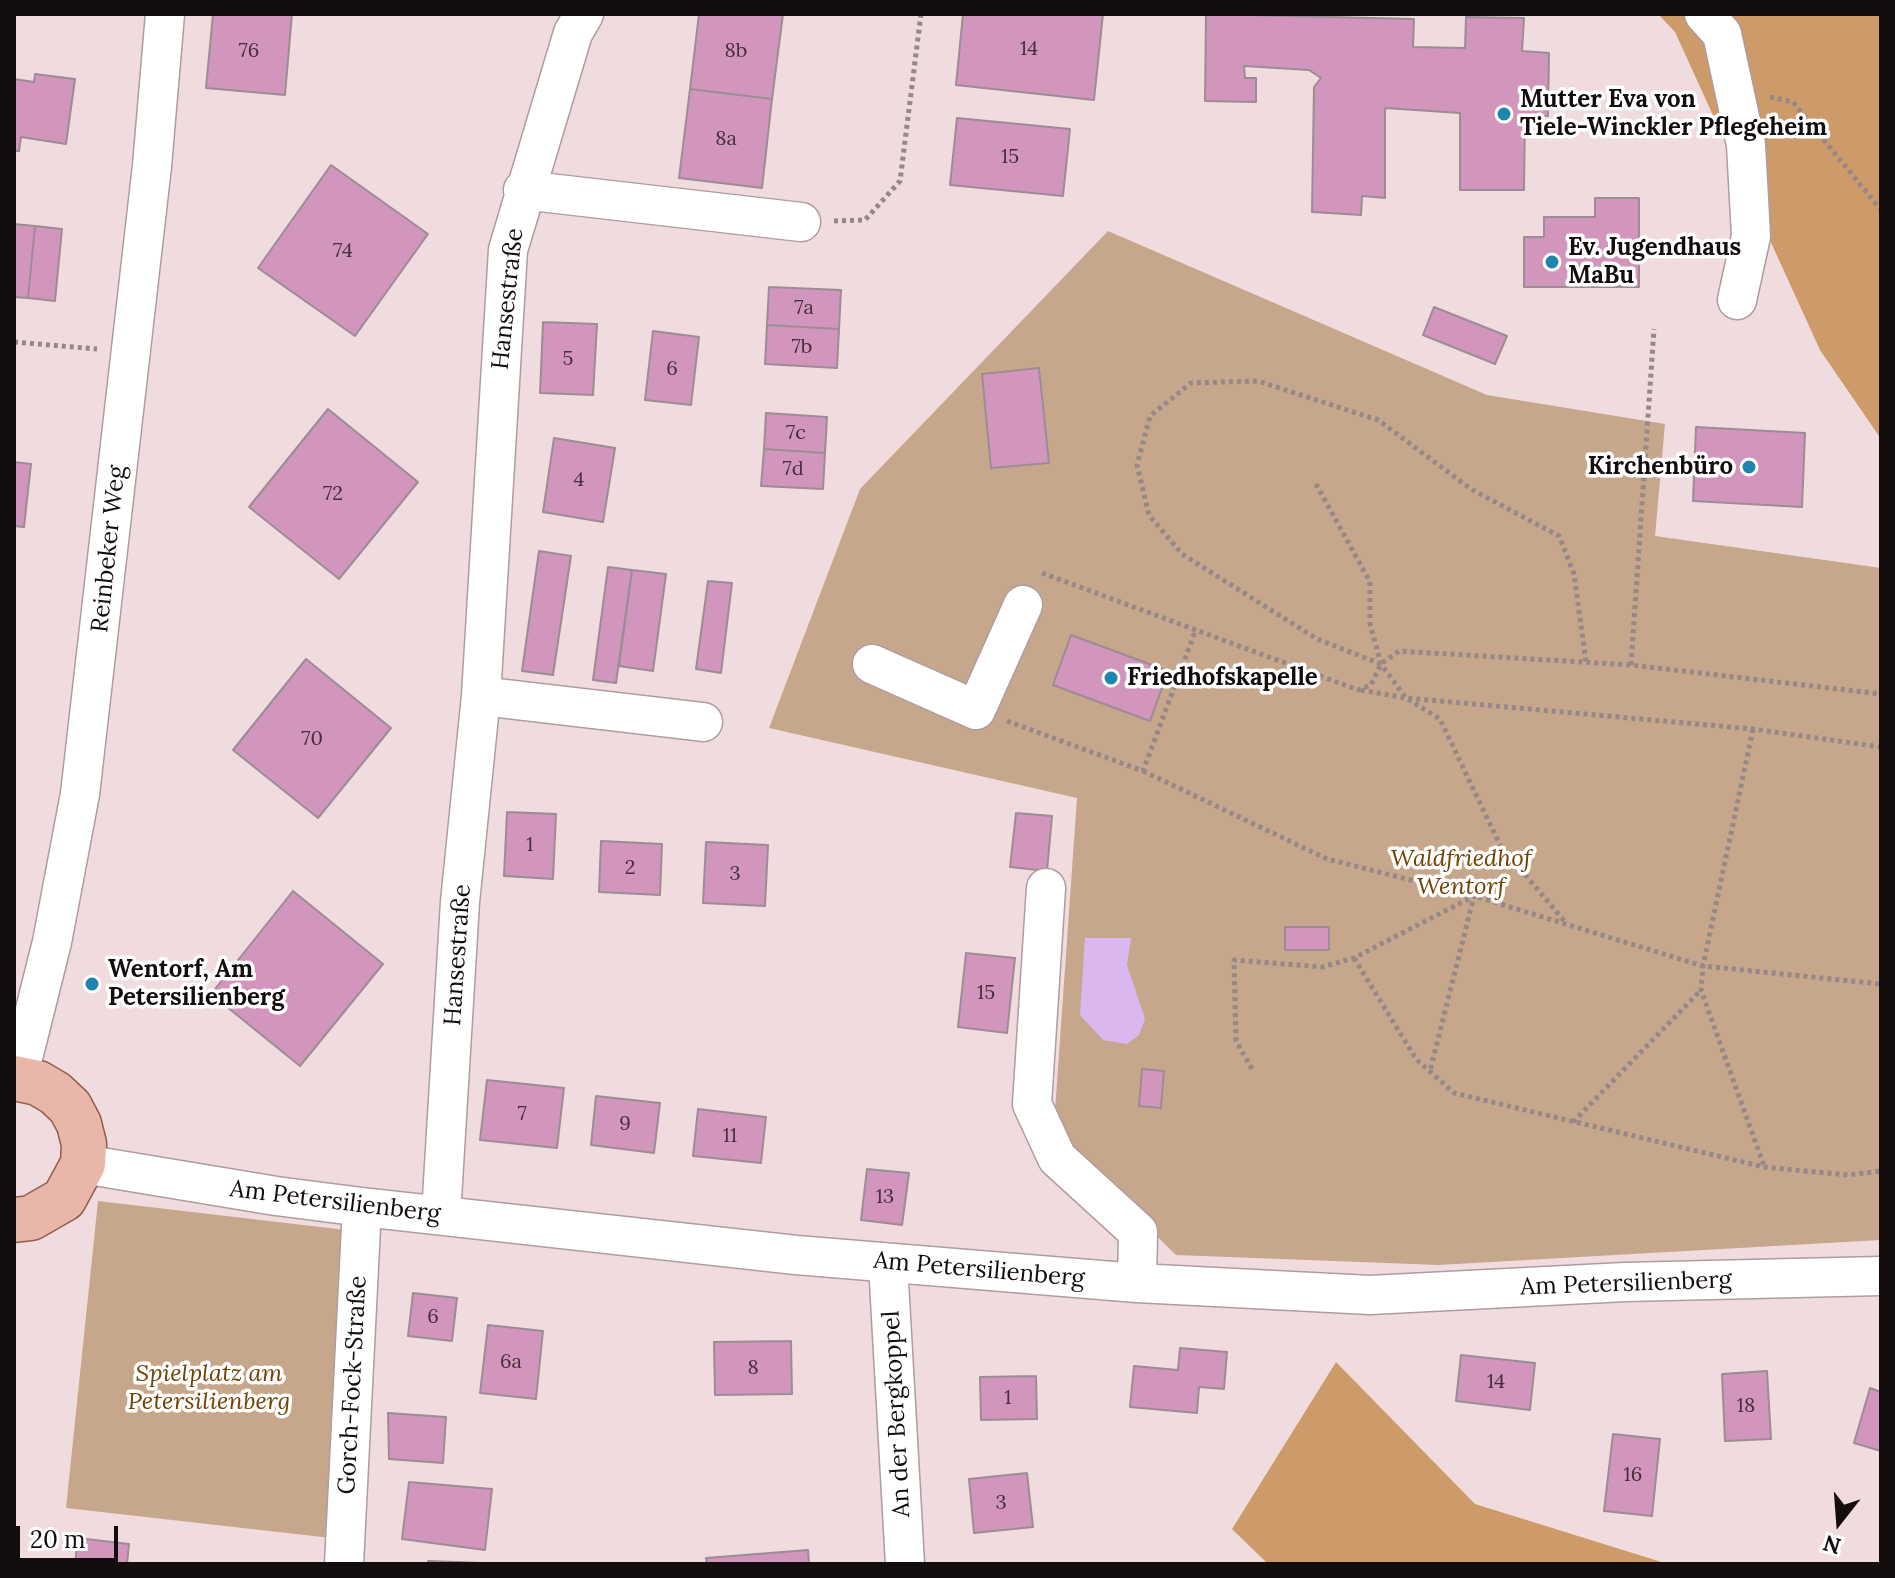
<!DOCTYPE html>
<meta charset="utf-8">
<style>
body{margin:0}
#map{position:relative;width:1895px;height:1578px;overflow:hidden;background:#f0dcde;font-family:Lora,serif}
canvas{display:block}
.frame{position:absolute;inset:0;border:16px solid #140d0e;pointer-events:none}
.north{position:absolute;left:1799px;top:1482px;width:80px;height:80px;-webkit-text-stroke:6px #fff;paint-order:stroke;rotate:197deg;font-size:22px;font-weight:700;line-height:32px;text-align:center;color:#140d0e}
.north::after{content:'';display:block;margin:auto;width:28px;height:36px;background:#140d0e;clip-path:polygon(50% 0,100% 100%,50% 72%,0 100%)}
.scale{position:absolute;left:16px;top:1526px;width:102px;height:36px;box-sizing:border-box;border:4px solid #140d0e;border-top:0;padding-left:10px;font-size:24px;line-height:28px;white-space:nowrap;color:#140d0e;-webkit-text-stroke:6px #fff;paint-order:stroke}
</style>
<div id="map">
<canvas width="1895" height="1578"></canvas>
<div class="frame"></div>
<div class="north">N</div>
<div class="scale">20 m</div>
</div>
<script>
const g = document.querySelector('canvas').getContext('2d');
g.lineJoin = 'round';
function fillPath(path, color) { g.fillStyle = color; g.fill(path, 'evenodd'); }
const shape = rows => new Path2D(rows.map(r => 'M' + r).join(''));
function strokePath(path, color, width, dash) { g.strokeStyle = color; g.lineWidth = width; g.lineCap = dash ? 'butt' : 'round'; g.setLineDash(dash || []); g.stroke(path); }
function drawText(font, color, halo, rows, align = 'center') {
  g.font = font + ' Lora,serif'; g.lineWidth = 7; g.setLineDash([]); g.textBaseline = 'middle'; g.strokeStyle = halo; g.fillStyle = color; for (const [text, x, y, turn = 0] of rows) {
    g.save(); g.translate(x, y); g.rotate((+turn || 0) * Math.PI / 180); g.textAlign = isNaN(turn) ? turn : align; if (halo) g.strokeText(text, 0, 0); g.fillText(text, 0, 0); g.restore();
  }
}
fillPath(shape([
 [1108,231,1487,395,1665,424,1655,536,1881,568,1881,1240,1438,1265,1176,1255,1073,1154,1055,1111,1077,798,769,728,860,489],
 [98,1201,346,1230,331,1538,66,1508]
]), '#c7a78b');
fillPath(shape([
 [1658,14,1881,14,1881,439,1820,350,1675,32],
 [1336,1362,1475,1504,1668,1564,1268,1564,1232,1529]
]), '#cd9a6a');
fillPath(shape([
 [1085,938,1131,938,1127,965,1145,1019,1139,1035,1127,1044,1103,1040,1080,1015]
]), '#dbb7f0');
const building = shape([
 [213,14,292,14,285,95,206,88,213,14],
 [699,14,783,14,772,99,690,89,699,14],
 [963,14,1103,14,1094,100,956,85,963,14],
 [1206,14,1414,19,1413,47,1465,48,1466,17,1524,18,1522,51,1549,53,1548,116,1525,115,1524,190,1460,190,1460,113,1385,108,1385,198,1362,196,1361,215,1312,212,1314,87,1321,78,1309,70,1244,66,1245,78,1256,78,1256,102,1205,101,1206,14],
 [35,74,75,79,66,144,21,137,19,151,14,151,14,79,34,82,35,74],
 [690,89,772,99,762,188,679,178,690,89],
 [957,118,1070,129,1063,196,950,185,957,118],
 [331,165,428,234,355,336,258,268,331,165],
 [1595,198,1639,198,1639,287,1524,287,1524,237,1544,237,1544,217,1595,217,1595,198],
 [14,224,35,226,28,298,14,297,14,224],
 [35,226,62,229,55,301,28,298,35,226],
 [769,287,841,290,839,329,767,325,769,287],
 [1434,307,1507,336,1495,364,1423,335,1434,307],
 [543,322,597,324,593,395,540,393,543,322],
 [767,325,839,329,837,368,765,364,767,325],
 [653,331,699,337,691,405,645,400,653,331],
 [1039,368,1049,463,991,468,982,374,1039,368],
 [328,409,418,482,339,579,249,507,328,409],
 [766,413,827,417,825,453,764,449,766,413],
 [1696,427,1805,433,1802,507,1693,501,1696,427],
 [554,438,615,448,603,522,543,512,554,438],
 [764,449,825,453,823,489,761,486,764,449],
 [14,462,31,464,24,527,14,526,14,462],
 [539,551,571,556,553,675,522,671,539,551],
 [608,567,632,570,616,683,593,680,608,567],
 [632,570,666,574,653,671,619,666,632,570],
 [708,581,732,583,721,673,696,669,708,581],
 [1071,635,1168,671,1150,721,1053,685,1071,635],
 [306,659,391,728,318,818,233,750,306,659],
 [507,812,556,814,553,879,504,876,507,812],
 [1016,813,1052,816,1047,871,1010,867,1016,813],
 [601,841,662,844,660,895,599,892,601,841],
 [706,842,768,845,765,906,703,903,706,842],
 [293,891,383,964,300,1066,211,994,293,891],
 [1285,927,1329,927,1329,950,1285,950,1285,927],
 [966,953,1015,958,1007,1033,958,1027,966,953],
 [1142,1069,1164,1071,1161,1108,1139,1106,1142,1069],
 [487,1080,564,1088,557,1148,480,1140,487,1080],
 [596,1096,660,1103,654,1153,591,1145,596,1096],
 [698,1109,766,1117,761,1163,693,1156,698,1109],
 [867,1169,909,1173,902,1225,861,1220,867,1169],
 [413,1293,457,1298,452,1341,408,1336,413,1293],
 [488,1325,543,1331,536,1399,480,1393,488,1325],
 [791,1341,792,1394,715,1395,714,1342,791,1341],
 [1180,1348,1227,1352,1224,1389,1199,1387,1197,1413,1130,1407,1134,1366,1178,1370,1180,1348],
 [1461,1355,1535,1363,1530,1410,1456,1401,1461,1355],
 [1767,1371,1771,1439,1725,1441,1722,1374,1767,1371],
 [1036,1376,1037,1419,981,1420,980,1377,1036,1376],
 [1870,1388,1881,1392,1881,1451,1854,1443,1870,1388],
 [388,1413,446,1417,443,1463,389,1459,388,1413],
 [1613,1434,1660,1439,1652,1516,1604,1511,1613,1434],
 [1027,1473,1033,1527,974,1533,969,1479,1027,1473],
 [409,1482,492,1489,485,1550,402,1539,409,1482],
 [78,1538,129,1544,127,1564,75,1564,78,1538],
 [808,1550,809,1564,707,1564,706,1558,808,1550],
 [428,1561,483,1563,428,1564,428,1561]
]);
fillPath(building, '#d295bc');
strokePath(building, '#9b8c95', 2);
const minor = shape([
 [1704,14,1722,34,1746,145,1751,236,1737,300],
 [523,190,801,222],
 [872,664,976,710,1023,605],
 [481,696,703,722],
 [1046,888,1032,1104,1057,1158,1138,1232,1137,1283],
 [18,1078,52,942,80,794,152,166,165,14],
 [83,1164,276,1196,362,1207,796,1255,1137,1283,1370,1295,1625,1282,1881,1276],
 [441,1215,460,902,481,696,508,250,573,33,584,14],
 [888,1264,905,1564],
 [344,1564,362,1207]
]);
const major = shape([
 [14,1078,38,1083,55,1093,70,1107,79,1124,84,1144,83,1164,64,1199,31,1218,14,1220]
]);
strokePath(minor, '#af9c9f', 41);
strokePath(major, '#955c4e', 47);
strokePath(shape([
 [1770,97,1793,102,1881,210],
 [834,221,865,220,900,181,921,14],
 [14,342,97,349],
 [1316,484,1370,582,1370,624,1381,664,1406,698,1440,719,1500,845,1566,923],
 [1042,573,1358,690,1371,685,1381,664,1399,651,1631,665,1881,694],
 [1381,664,1317,639,1182,554,1149,515,1137,465,1150,416,1191,383,1258,381,1378,420,1471,489,1559,536,1574,574,1586,662],
 [1631,665,1654,329],
 [1361,690,1406,698,1753,729,1881,747],
 [1007,721,1143,771,1196,629],
 [1753,729,1703,966,1701,990,1764,1166],
 [1143,771,1327,859,1474,896,1703,966,1881,984],
 [1354,958,1416,1059,1454,1093,1764,1167,1848,1175,1881,1171],
 [1252,1069,1236,1041,1234,960,1322,967,1354,958,1474,896,1430,1071],
 [1573,1122,1701,990]
]), '#968889', 5, [4, 4]);
strokePath(minor, '#fff', 38);
strokePath(major, '#e9b7aa', 44);
for (const [x, y, r, color] of [
 [1504,114,8,"#1e85ae"],
 [1552,262,8,"#1e85ae"],
 [1749,467,8,"#1e85ae"],
 [1111,678,8,"#1e85ae"],
 [92,984,8,"#1e85ae"]
]) { const dot = new Path2D(); dot.arc(x, y, r, 0, 2 * Math.PI); g.fillStyle = color; g.fill(dot); strokePath(dot, '#fff', 3); }
drawText('20px', '#442f3a', null, [
 ["14",1029,49],
 ["76",249,51],
 ["8b",736,51],
 ["8a",726,139],
 ["15",1010,157],
 ["74",343,251],
 ["7a",804,308],
 ["7b",802,347],
 ["5",568,359],
 ["6",672,369],
 ["7c",796,433],
 ["7d",793,469],
 ["4",579,480],
 ["72",333,494],
 ["70",312,739],
 ["1",530,845],
 ["2",630,868],
 ["3",735,874],
 ["15",986,993],
 ["7",522,1114],
 ["9",625,1124],
 ["11",730,1136],
 ["13",885,1197],
 ["6",433,1317],
 ["6a",511,1362],
 ["8",753,1368],
 ["14",1496,1382],
 ["1",1008,1398],
 ["18",1746,1406],
 ["16",1633,1475],
 ["3",1001,1503]
]);
drawText('bold 24px', '#140d0e', '#fff', [
 ["Mutter Eva von",1520,100],
 ["Tiele-Winckler Pflegeheim",1520,128],
 ["Ev. Jugendhaus",1568,248],
 ["MaBu",1568,276],
 ["Kirchenbüro",1733,467,"right"],
 ["Friedhofskapelle",1127,678],
 ["Wentorf, Am",108,970],
 ["Petersilienberg",108,998]
], 'left');
drawText('24px', '#140d0e', '#fff', [
 ["Hansestraße",508,299,-84],
 ["Reinbeker Weg",109,549,-84],
 ["Hansestraße",458,955,-86],
 ["Am Petersilienberg",335,1202,7],
 ["Am Petersilienberg",979,1270,5],
 ["Am Petersilienberg",1626,1284,-2],
 ["Gorch-Fock-Straße",353,1385,-87],
 ["An der Bergkoppel",897,1414,-93]
]);
drawText('italic 24px', '#724104', '#fff', [
 ["Waldfriedhof",1461,859],
 ["Wentorf",1461,887],
 ["Spielplatz am",209,1374],
 ["Petersilienberg",209,1402]
]);
</script>
